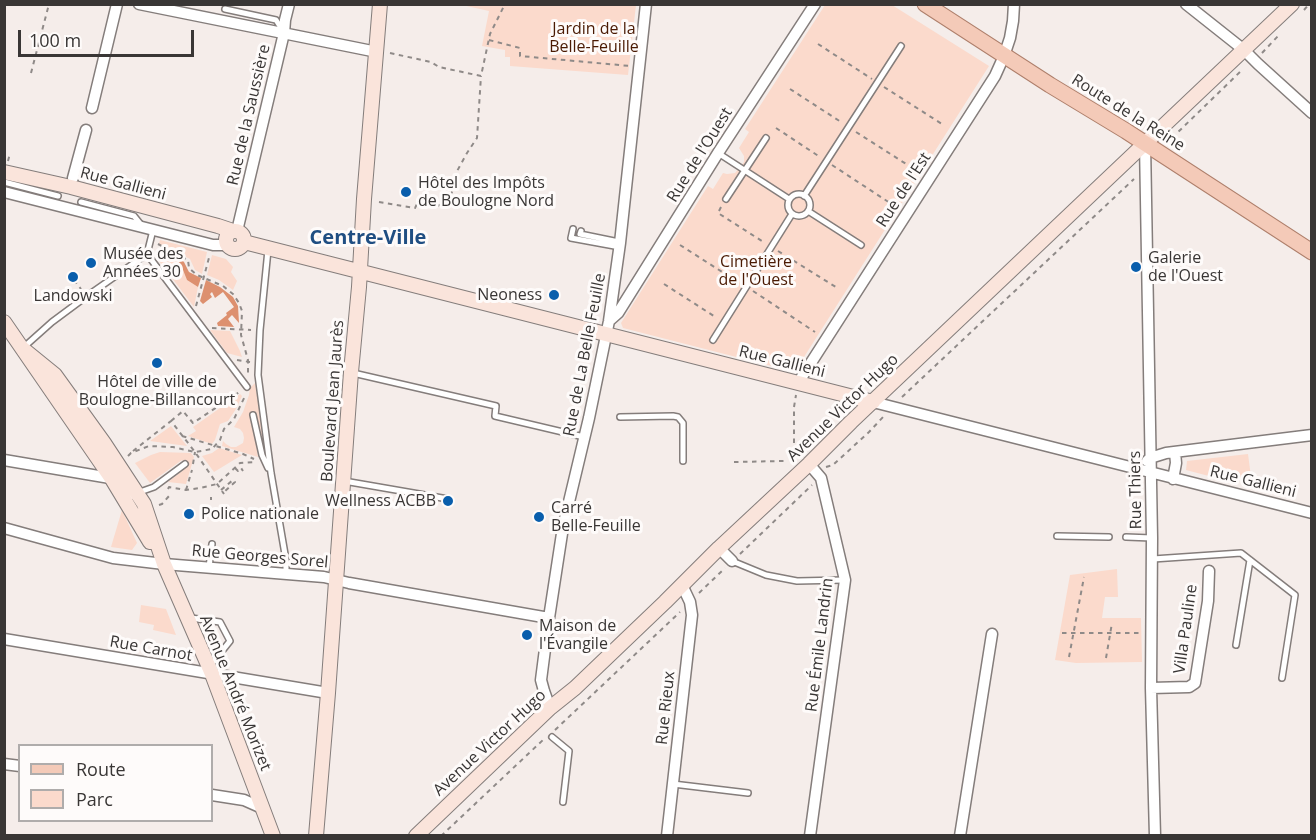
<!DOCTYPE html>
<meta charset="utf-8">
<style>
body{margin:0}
#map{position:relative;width:1316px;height:840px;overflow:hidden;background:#f5edea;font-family:"Open Sans",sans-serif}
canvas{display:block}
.frame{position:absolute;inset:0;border:6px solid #393635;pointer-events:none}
.legend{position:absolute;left:18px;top:744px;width:195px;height:78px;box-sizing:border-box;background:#fefbfa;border:2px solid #afacab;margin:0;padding:8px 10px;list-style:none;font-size:18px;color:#393635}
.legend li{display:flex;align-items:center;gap:12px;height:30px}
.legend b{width:30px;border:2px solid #afacab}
.scale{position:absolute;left:18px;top:30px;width:176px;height:27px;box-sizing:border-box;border:3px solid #393635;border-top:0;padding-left:8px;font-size:18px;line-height:21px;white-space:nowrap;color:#393635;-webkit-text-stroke:4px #fefbfa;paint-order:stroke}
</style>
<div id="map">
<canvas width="1316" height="840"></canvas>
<div class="frame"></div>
<ul class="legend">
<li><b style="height:8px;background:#f4cab8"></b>Route</li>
<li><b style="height:16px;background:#fbdacc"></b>Parc</li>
</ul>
<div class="scale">100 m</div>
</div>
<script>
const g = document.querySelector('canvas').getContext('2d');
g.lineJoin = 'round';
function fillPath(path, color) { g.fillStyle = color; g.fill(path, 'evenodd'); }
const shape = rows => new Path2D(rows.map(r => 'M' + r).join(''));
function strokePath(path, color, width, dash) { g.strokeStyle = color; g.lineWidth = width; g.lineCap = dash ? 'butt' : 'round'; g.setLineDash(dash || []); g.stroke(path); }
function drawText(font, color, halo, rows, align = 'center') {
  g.font = font + ' "Open Sans",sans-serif'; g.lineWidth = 6; g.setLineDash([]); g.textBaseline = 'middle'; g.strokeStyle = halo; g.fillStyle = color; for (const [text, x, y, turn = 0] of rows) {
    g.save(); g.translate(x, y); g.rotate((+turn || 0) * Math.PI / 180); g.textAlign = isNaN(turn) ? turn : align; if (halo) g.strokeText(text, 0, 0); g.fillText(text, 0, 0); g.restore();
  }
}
fillPath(shape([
 [462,5,636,5,628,75,510,66,510,57,505,57,505,50,482,46,489,11],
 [825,5,892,5,989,66,797,368,791,371,623,328,621,323,708,186,713,189,723,173,727,174,735,173,741,166,744,162,744,156,739,148,749,132,745,129],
 [160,240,207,252,202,274,195,270,190,259,159,244],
 [158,251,178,261,181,265,187,280,198,287,194,307,156,257],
 [212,255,226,259,233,267,231,272,237,281,233,290,219,280,207,275],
 [210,330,230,331,240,351,242,357,227,353],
 [255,383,265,445,263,445,260,428,254,429,258,457,222,446,223,441,226,444,231,447,236,447,243,443,244,438,243,433,240,429,234,427,243,412,249,395,250,388],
 [240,394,242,396,236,409,228,421,220,424,215,440,212,444,188,436,196,431,193,427],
 [171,426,187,446,150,441],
 [219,448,242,455,214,472,202,456,212,453],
 [160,452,191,453,194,457,186,484,168,482,187,467,182,460,150,483,135,463,151,455],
 [1248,454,1251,477,1225,478,1224,480,1186,470,1187,461],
 [122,510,137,543,132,550,111,547],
 [1117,569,1118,597,1105,597,1102,618,1141,618,1142,662,1076,663,1055,660,1070,575],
 [141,605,166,609,176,635,153,630,154,625,139,622]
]), '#fbdacc');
fillPath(shape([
 [159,248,178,257,184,262,189,272,201,278,198,287,187,280,181,265,178,261,158,251],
 [206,280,220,287,233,297,238,306,239,323,232,315,228,319,234,327,218,326,217,323,227,315,226,313,234,307,223,292,215,298,212,292,210,294,212,297,203,304,200,301]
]), '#dd906f');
const lane = shape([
 [225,9,276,20,283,31],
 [718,153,789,199],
 [4,182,58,196],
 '788 205a11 11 0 1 1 22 0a11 11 0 1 1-22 0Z',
 [804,196,901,46],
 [726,199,766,138],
 [81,202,134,216,142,226],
 [808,211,861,245],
 [573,229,571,238,620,247],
 [581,231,580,234,619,242],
 [268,250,260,330,258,375,271,473,286,560,286,573],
 [147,254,247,387],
 [713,340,792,214],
 [24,347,52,322,87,296,147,254,152,234],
 [353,373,496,406,495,416,584,437],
 [253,415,262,455,268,468],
 [620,417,673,416,678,417,683,423,683,461],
 [344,481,448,499],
 [126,500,137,493,154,487,185,464],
 [1057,536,1109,537],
 [1126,537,1152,538],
 [1153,559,1241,553,1295,595,1282,678],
 [732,561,766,575,797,581,844,580],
 [209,567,212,544],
 [191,618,220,622,230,641,210,666],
 [1236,645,1250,560],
 [552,737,569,751,563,802],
 [673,784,748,793]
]);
const street = shape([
 [139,4,377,52],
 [1186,4,1244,50,1258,64,1312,113],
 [92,108,117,4],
 [1145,143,1152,538,1151,688,1155,836],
 [73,178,86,130],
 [4,192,213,245,228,245],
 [237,231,284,33,285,20,289,4],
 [609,321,618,313,718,153,815,4],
 [798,383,995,76,1004,56,1010,38,1013,21,1014,4],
 [873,402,1312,513],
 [4,460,116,479],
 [1147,461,1150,458,1166,453,1312,435],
 [809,464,821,478,845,580,810,836],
 [1173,479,1176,463,1175,452],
 [4,528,113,558,164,564,324,577,349,583,549,618],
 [719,548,732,561],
 [4,639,328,693],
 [1151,688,1189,687,1195,683,1208,601,1209,571],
 [550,708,544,691,541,680,549,618,563,527,589,418,609,321,620,243,646,4],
 [4,764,20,766],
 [212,795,244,800,262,808],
 [667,836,692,615,690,602,682,585],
 [960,836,992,634]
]);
const secondary = shape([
 [4,172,71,187,218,226,233,231],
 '226 240a9 9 0 1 1 18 0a9 9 0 1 1-18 0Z',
 [244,242,873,402],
 [4,322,112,479,150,542],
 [23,349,55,375,104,443,144,504,164,564,212,674,273,836],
 [316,836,328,693,351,372,359,287,364,199,380,4],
 [416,836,550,708,575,688,665,602,719,548,809,464,851,422,1292,4]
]);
const primary = shape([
 [925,4,1050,85,1126,131,1312,252]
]);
strokePath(lane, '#847d7b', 8);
strokePath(street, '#847d7b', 13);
strokePath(secondary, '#847d7b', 16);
strokePath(primary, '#ae7f6b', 17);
strokePath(shape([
 [1304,10,1309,4],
 [489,40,520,48,520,56,630,66],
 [818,44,872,79],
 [390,53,431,62,439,67,481,76,490,34,505,4],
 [1262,53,1279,35],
 [31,73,49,4],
 [884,87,942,124],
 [790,89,841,122],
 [776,128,820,157],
 [856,132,914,169],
 [1174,148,1175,135,1242,70],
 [8,161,10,153],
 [832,165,890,203],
 [379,202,415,208,418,202,435,207,447,202,454,188,456,173,467,153,477,138,481,76],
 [721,207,718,213,765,243],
 [158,244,188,260,189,268,197,275,223,286,233,294,239,303,242,311,241,335,248,360,248,374],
 [680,245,741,284],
 [778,251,839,289],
 [74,280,81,289],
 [664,284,717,318],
 [753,291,815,332],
 [196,306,210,254],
 [212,328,251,330],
 [237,360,250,362],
 [902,397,1134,179],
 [171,421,183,411,193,423,241,391],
 [182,436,243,454,254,459],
 [133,451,171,421,195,452,224,494],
 [794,452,794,407,796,395],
 [128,456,131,453,149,446,173,447,195,452,212,449,220,440,224,429,234,419,246,394],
 [734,462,784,461],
 [193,464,195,452],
 [826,467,833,465,869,432,884,416],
 [235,468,238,471,241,468,243,471],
 [168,489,169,487,186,490,200,488,217,484,240,463,255,462],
 [186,490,192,470],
 [221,490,233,480,235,482,223,493],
 [211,500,211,497],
 [159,505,162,504,169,496,172,495],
 [740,554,812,485],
 [699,593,725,568],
 [1062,633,1140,633],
 [1069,657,1084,577],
 [1106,658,1112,623],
 [555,730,680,612],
 [441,836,544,739]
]), '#8f8a88', 2, [4.5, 4.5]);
strokePath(lane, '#fff', 5);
strokePath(street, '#fff', 10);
strokePath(secondary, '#fae4db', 14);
strokePath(primary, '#f4cab8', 15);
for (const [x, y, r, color] of [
 [406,192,6,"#095eac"],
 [91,263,6,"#095eac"],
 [1136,267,6,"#095eac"],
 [73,277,6,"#095eac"],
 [554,295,6,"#095eac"],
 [157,363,6,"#095eac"],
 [448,501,6,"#095eac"],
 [189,514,6,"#095eac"],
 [539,517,6,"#095eac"],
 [527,635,6,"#095eac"]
]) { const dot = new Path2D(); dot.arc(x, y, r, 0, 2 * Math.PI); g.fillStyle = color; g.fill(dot); strokePath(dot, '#fefbfa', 2); }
drawText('16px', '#4a1a03', '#fefbfa', [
 ["Jardin de la",594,29],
 ["Belle-Feuille",594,47],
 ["Cimetière",756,262],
 ["de l'Ouest",756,280]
]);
drawText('16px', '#393635', '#fefbfa', [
 ["Route de la Reine",1128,113,32],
 ["Rue de la Saussière",249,115,-77],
 ["Rue de l'Ouest",700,155,-58],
 ["Rue Gallieni",123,184,15],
 ["Rue de l'Est",904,190,-57],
 ["Rue de La Belle Feuille",585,355,-79],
 ["Rue Gallieni",782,362,14],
 ["Boulevard Jean Jaurès",333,401,-86],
 ["Avenue Victor Hugo",843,408,-44],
 ["Rue Gallieni",1253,482,14],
 ["Rue Thiers",1136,490,-91],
 ["Rue Georges Sorel",260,557,5],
 ["Villa Pauline",1186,629,-82],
 ["Rue Émile Landrin",820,645,-83],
 ["Rue Carnot",151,649,10],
 ["Avenue André Morizet",235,693,68],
 ["Rue Rieux",666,708,-84],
 ["Avenue Victor Hugo",490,743,-43]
]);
drawText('16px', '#393635', '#fefbfa', [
 ["Hôtel des Impôts",418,183],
 ["de Boulogne Nord",418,201],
 ["Musée des",103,254],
 ["Années 30",103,272],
 ["Galerie",1148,258],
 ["de l'Ouest",1148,276],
 ["Neoness",542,295,"right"],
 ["Landowski",73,296,"center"],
 ["Hôtel de ville de",157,382,"center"],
 ["Boulogne-Billancourt",157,400,"center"],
 ["Wellness ACBB",436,501,"right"],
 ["Carré",551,508],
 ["Belle-Feuille",551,526],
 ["Police nationale",201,514],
 ["Maison de",539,626],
 ["l'Évangile",539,644]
], 'left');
drawText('bold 20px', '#1f4e82', '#fefbfa', [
 ["Centre-Ville",368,238]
]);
</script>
